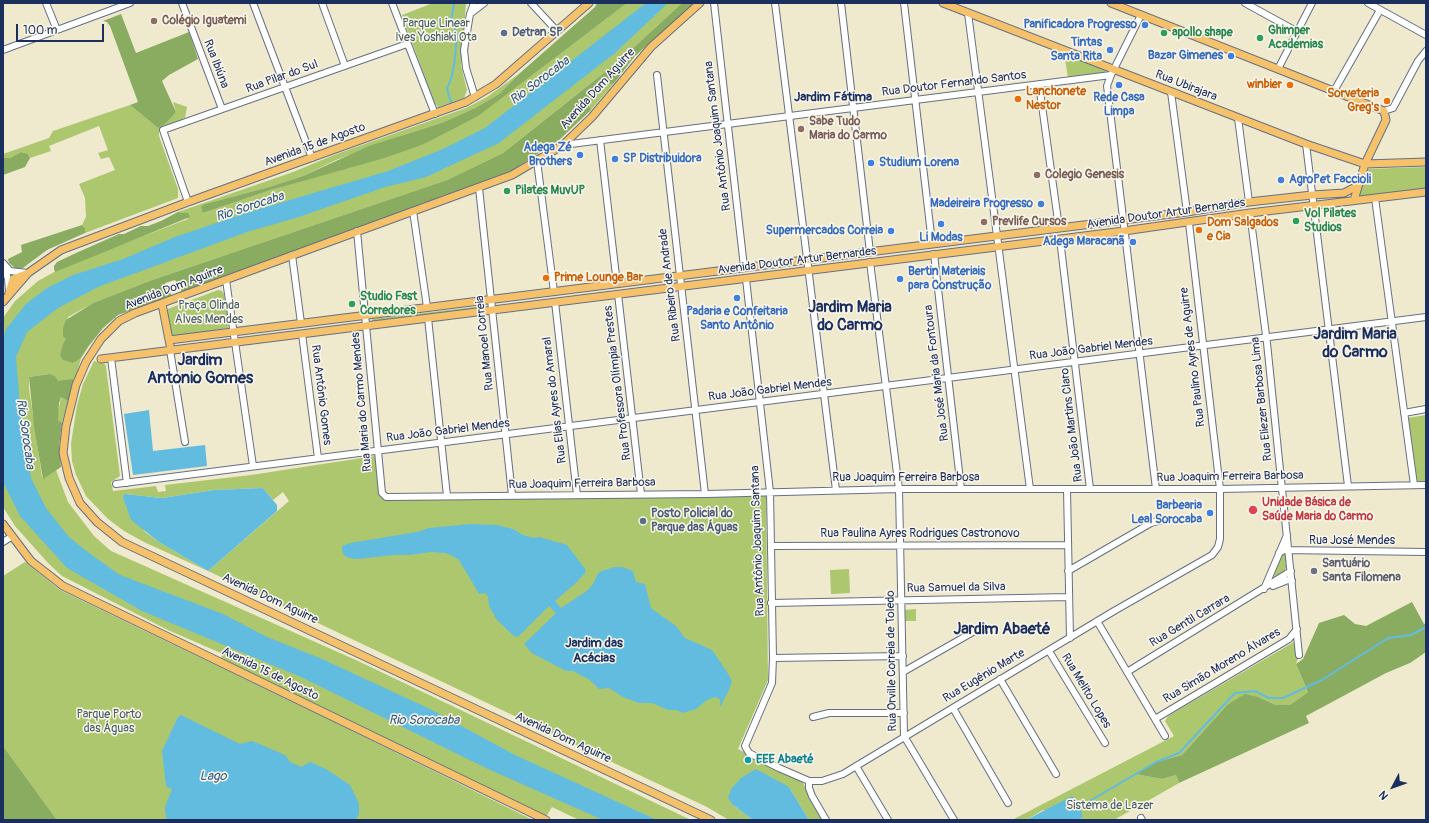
<!DOCTYPE html>
<meta charset="utf-8">
<style>
body{margin:0}
#map{position:relative;width:1429px;height:823px;overflow:hidden;background:#efe9ce;font-family:Pangolin,sans-serif}
canvas{display:block}
.frame{position:absolute;inset:0;border:4px solid #1b2f5e;pointer-events:none}
.north{position:absolute;left:1373px;top:767px;width:40px;height:40px;-webkit-text-stroke:3px #fbf7ec;paint-order:stroke;rotate:229deg;font-size:11px;font-weight:700;line-height:16px;text-align:center;color:#1b2f5e}
.north::after{content:'';display:block;margin:auto;width:14px;height:18px;background:#1b2f5e;clip-path:polygon(50% 0,100% 100%,50% 72%,0 100%)}
.scale{position:absolute;left:16px;top:24px;width:88px;height:18px;box-sizing:border-box;border:2px solid #1b2f5e;border-top:0;padding-left:5px;font-size:12px;line-height:14px;white-space:nowrap;color:#1b2f5e;-webkit-text-stroke:3px #fbf7ec;paint-order:stroke}
</style>
<div id="map">
<canvas width="1429" height="823"></canvas>
<div class="frame"></div>
<div class="north">N</div>
<div class="scale">100 m</div>
</div>
<script>
const g = document.querySelector('canvas').getContext('2d');
g.lineJoin = 'round';
function fillPath(path, color) { g.fillStyle = color; g.fill(path, 'evenodd'); }
const shape = rows => new Path2D(rows.map(r => 'M' + r).join(''));
function strokePath(path, color, width, dash) { g.strokeStyle = color; g.lineWidth = width; g.lineCap = dash ? 'butt' : 'round'; g.setLineDash(dash || []); g.stroke(path); }
function drawText(font, color, halo, rows, align = 'center') {
  g.font = font + ' Pangolin,sans-serif'; g.lineWidth = 3; g.setLineDash([]); g.textBaseline = 'middle'; g.strokeStyle = halo; g.fillStyle = color; for (const [text, x, y, turn = 0] of rows) {
    g.save(); g.translate(x, y); g.rotate((+turn || 0) * Math.PI / 180); g.textAlign = isNaN(turn) ? turn : align; if (halo) g.strokeText(text, 0, 0); g.fillText(text, 0, 0); g.restore();
  }
}
fillPath(shape([
 [433,3,466,3,461,66,467,90,464,98,438,107,434,102,402,15],
 [627,3,682,3,619,61,503,153,447,180,152,280,93,303,68,317,66,339,72,363,81,358,75,381,58,381,48,374,29,377,29,389,42,477,43,478,56,470,68,502,94,536,111,551,358,661,691,820,579,820,552,807,546,817,220,660,223,654,168,630,62,576,49,564,15,526,3,507,3,318,15,301,38,281,65,266,188,219,183,212,178,212,293,172,334,155,466,108,487,97,520,73,499,94,475,108,444,122,406,134,336,160,303,176,269,187,205,204,203,213,271,190,422,145,544,65],
 [1064,53,1105,70,1106,73,1068,78],
 [615,82,591,110,589,105,605,83,612,84],
 [173,102,187,107,185,118,159,129,159,136,178,189,178,198,85,233,85,228,82,225,86,217,85,198,79,184,115,170,109,157,101,159,98,153,108,150,99,126,49,146,51,151,30,158,28,154,21,152,10,158,3,158,3,154,49,138,53,131,130,105,158,128,176,112],
 [1426,167,1426,188,1358,197,1366,169],
 [218,290,222,291,224,294,229,325,228,328,175,336,171,334,165,310],
 [483,306,483,309,371,322,373,319],
 [94,361,105,364,106,367,120,476,111,482,113,491,156,486,158,492,166,491,165,485,251,475,375,456,379,492,384,500,766,495,768,680,738,749,802,781,822,820,809,820,789,787,733,805,753,820,729,820,707,807,208,571,289,501,283,492,273,500,263,488,214,490,162,498,125,494,144,531,159,542,208,571,146,543,124,531,108,519,86,496,76,475,72,461,71,444,77,405,83,384],
 [61,397,68,401,62,423,58,420,58,413],
 [1426,415,1426,481,1415,481,1407,418],
 [1283,553,1286,556,1286,568,1283,573,1275,576,1273,573,1280,555],
 [25,562,60,590,332,721,533,820,57,820,3,746,3,576],
 [849,569,850,593,831,594,830,570],
 [916,609,916,621,903,621,904,610],
 [1294,642,1298,658,1296,664,1308,692,1290,705,1276,705,1258,697,1227,705,1182,755,1156,762,1137,774,1162,779,1176,775,1179,783,1114,820,1077,820,1083,817,1043,810,1026,820,1012,820,1174,736,1165,721,1168,716]
]), '#acc76e');
fillPath(shape([
 [597,3,627,3,478,116,422,145,381,159,271,190,203,213,201,207,205,204,269,187,303,176,369,146,444,122,475,108,499,94,520,73,595,7],
 [682,3,695,3,635,56,615,82,612,84,605,83,589,105,591,110,559,140,511,171,182,292,175,280,165,283,172,296,118,315,103,328,88,347,81,358,73,363,63,360,60,355,63,344,66,339,63,336,63,328,66,320,93,303,152,280,447,180,503,153,619,61],
 [121,14,136,53,189,32,198,59,169,75,162,81,176,112,166,123,158,128,130,105,138,102,110,26,107,22,103,21],
 [21,152,28,154,30,158,25,167,3,175,3,158,10,158],
 [178,212,188,213,190,217,55,272,54,269,54,266,57,262,76,253,119,234,124,234,141,226,148,226,161,221],
 [82,225,85,228,85,233,47,250,23,268,16,269,9,263,8,259,22,252,21,245],
 [49,374,55,376,58,381,72,379,75,381,68,401,61,397,59,403,58,420,62,423,59,446,61,467,43,479,34,427,29,377],
 [1412,602,1424,624,1426,623,1426,652,1410,663,1386,673,1306,716,1309,723,1179,783,1176,775,1162,779,1136,774,1156,762,1182,755,1227,705,1245,694,1258,697,1276,705,1290,705,1308,692,1296,664,1303,659,1319,623,1344,615,1355,624,1366,626],
 [3,746,57,820,3,820]
]), '#89ac61');
fillPath(shape([
 [646,3,668,3,615,53,499,143,426,177,385,187,299,217,247,232,98,287,58,308,27,332,16,357,22,431,31,478,46,508,69,537,89,553,120,575,223,614,267,637,322,659,430,709,515,755,657,820,603,820,488,769,301,677,142,611,67,568,20,516,3,482,3,340,6,329,26,304,47,288,73,275,123,259,175,237,246,213,388,171,443,149,485,128],
 [149,410,153,451,205,445,207,466,133,475,124,414],
 [263,488,277,505,277,511,208,571,159,542,131,520,123,497,125,494,162,498,214,490],
 [471,524,497,525,513,529,523,535,534,538,539,537,567,545,586,570,585,573,577,582,555,601,561,608,588,590,593,584,599,572,614,567,622,567,633,571,636,582,645,584,651,608,676,626,685,638,712,650,729,675,732,682,729,690,720,707,720,699,715,697,707,700,696,709,683,713,676,710,668,710,652,703,639,703,623,697,609,688,599,689,590,680,573,671,566,671,532,653,524,644,556,613,549,606,519,636,515,637,497,620,489,606,488,596,485,593,479,594,459,560,453,556,445,553,431,552,410,555,394,555,357,559,349,558,344,555,342,550,342,546,350,543,417,532,429,528],
 [181,715,240,744,252,741,285,755,290,762,301,767,310,762,326,769,350,785,359,804,359,814,355,820,168,820,166,817,165,807,172,789,166,786,162,751,178,717],
 [756,769,789,787,809,820,753,820,733,805,728,798,731,789,741,778],
 [1072,796,1078,802,1083,817,1077,820,1026,820]
]), '#62bce0');
strokePath(shape([
 [451,102,447,89,452,76,455,58,457,33,451,22,454,3],
 [1078,808,1156,762,1179,753,1235,693,1255,691,1269,698,1283,698,1322,680,1388,638,1411,635,1426,627]
]), '#62bce0', 2);
const minor = shape([
 [46,3,57,30],
 [182,3,222,109],
 [253,3,312,158],
 [322,3,345,66],
 [392,3,435,114],
 [474,3,470,14,464,50,466,68,475,97],
 [531,3,557,31],
 [714,3,744,267],
 [775,3,836,490],
 [841,3,870,252],
 [904,3,932,243],
 [1245,3,1296,31],
 [1368,3,1426,35],
 [471,13,484,3],
 [968,13,1030,489],
 [1141,15,1111,75,1107,86,1156,489],
 [3,50,130,3],
 [1278,69,1312,3],
 [657,75,705,494],
 [1039,84,1059,228],
 [1334,91,1380,10],
 [1171,92,1187,212],
 [1384,111,1393,108,1418,61,1426,51],
 [1238,118,1249,202],
 [600,140,617,284],
 [1306,144,1348,486],
 [563,145,1111,75],
 [537,161,554,292],
 [479,188,512,495],
 [1375,198,1414,485],
 [188,202,163,130,407,44],
 [413,211,427,307],
 [1250,213,1267,343,1299,655],
 [357,231,382,493,386,497,707,494,899,489,1220,489,1426,485],
 [1060,239,1090,489],
 [934,254,961,489],
 [292,255,301,323],
 [870,262,899,489,904,736,954,820],
 [3,263,10,271,27,273],
 [4,266,8,279,9,291],
 [746,279,770,492,773,658,772,683,745,746,749,753,779,768,809,781,822,781,843,774,1114,611,1212,555,1218,547,1220,539,1220,489,1189,223],
 [226,280,253,466],
 [618,294,641,494],
 [555,302,577,495],
 [428,318,447,496],
 [302,334,318,458],
 [170,350,185,442],
 [111,358,127,483],
 [1404,413,1426,409],
 [116,484,1426,317],
 [1067,489,1070,638],
 [3,542,11,537],
 [771,546,1068,545],
 [1279,553,1284,550,1426,552],
 [1068,571,1151,523,1162,520],
 [1273,586,1288,580,1292,581],
 [1264,589,1287,535],
 [771,603,1069,597],
 [1097,621,1165,736],
 [1049,651,1105,743],
 [773,658,903,656],
 [903,672,973,632],
 [1127,672,1291,571],
 [1000,679,1056,774],
 [953,708,1008,803],
 [813,717,829,713,904,713],
 [1155,719,1289,639,1297,629],
 [856,766,888,820],
 [809,781,809,788,812,796,826,820],
 [1141,818,1142,820]
]);
const major = shape([
 [700,3,651,47,592,117,563,145,512,175,135,313,119,321,101,339,86,362,76,385,66,426,63,453,69,478,80,503,97,522,122,542,711,820],
 [943,3,1306,144,1365,164,1426,162],
 [1111,3,1384,111,1386,120,1365,164,1354,200],
 [9,293,13,279,26,274],
 [3,302,28,273,61,250,188,202,466,102,496,84,589,3],
 [162,304,170,345],
 [169,340,1187,212,1249,202,1312,195,1344,193,1357,186],
 [101,359,1124,231,1250,213,1426,192],
 [3,524,31,561,63,586,546,820]
]);
strokePath(minor, '#657085', 8);
strokePath(major, '#657085', 9);
strokePath(minor, '#fff', 6);
strokePath(major, '#f6c16b', 7);
for (const [x, y, r, color] of [
 [154,21,4,"#8d6e63"],
 [1145,25,4,"#3f7fe0"],
 [504,33,4,"#5c6f8a"],
 [1164,33,4,"#2e9e5b"],
 [1260,38,4,"#2e9e5b"],
 [1110,50,4,"#3f7fe0"],
 [1231,56,4,"#3f7fe0"],
 [1119,85,4,"#3f7fe0"],
 [1290,85,4,"#e8710a"],
 [1018,99,4,"#e8710a"],
 [1387,101,4,"#e8710a"],
 [801,129,4,"#8d6e63"],
 [580,155,4,"#3f7fe0"],
 [615,159,4,"#3f7fe0"],
 [871,163,4,"#3f7fe0"],
 [1037,175,4,"#8d6e63"],
 [1281,180,4,"#3f7fe0"],
 [507,191,4,"#2e9e5b"],
 [1041,204,4,"#3f7fe0"],
 [1296,221,4,"#2e9e5b"],
 [984,222,4,"#8d6e63"],
 [941,224,4,"#3f7fe0"],
 [1199,230,4,"#e8710a"],
 [891,231,4,"#3f7fe0"],
 [1133,242,4,"#3f7fe0"],
 [546,278,4,"#e8710a"],
 [900,279,4,"#3f7fe0"],
 [737,298,4,"#3f7fe0"],
 [352,304,4,"#2e9e5b"],
 [1253,510,5,"#e0444e"],
 [1210,513,4,"#3f7fe0"],
 [643,521,4,"#5c6f8a"],
 [1314,571,4,"#6b7280"],
 [748,760,4,"#0f9aa8"]
]) { const dot = new Path2D(); dot.arc(x, y, r, 0, 2 * Math.PI); g.fillStyle = color; g.fill(dot); strokePath(dot, '#fbf7ec', 1.5); }
drawText('bold 12px', '#785e54', '#fbf7ec', [
 ["Colégio Iguatemi",162,21],
 ["Sabe Tudo",809,122],
 ["Maria do Carmo",809,136],
 ["Colegio Genesis",1045,175],
 ["Prevlife Cursos",992,222]
], 'left');
drawText('12px', '#465d63', '#fbf7ec', [
 ["Parque Linear",436,24],
 ["Ives Yoshiaki Ota",436,38],
 ["Praça Olinda",209,306],
 ["Alves Mendes",209,320],
 ["Parque Porto",109,715],
 ["das Águas",109,729],
 ["Sistema de Lazer",1110,806]
]);
drawText('bold 12px', '#366cbe', '#fbf7ec', [
 ["Panificadora Progresso",1137,25],
 ["Tintas",1102,43],
 ["Santa Rita",1102,57],
 ["Bazar Gimenes",1223,56],
 ["Rede Casa",1119,98,"center"],
 ["Limpa",1119,112,"center"],
 ["Adega Zé",572,148],
 ["Brothers",572,162],
 ["SP Distribuidora",623,159,"left"],
 ["Studium Lorena",879,163,"left"],
 ["AgroPet Faccioli",1289,180,"left"],
 ["Madeireira Progresso",1033,204],
 ["Supermercados Correia",883,231],
 ["Li Modas",941,238,"center"],
 ["Adega Maracanã",1125,242],
 ["Bertin Materiais",908,272,"left"],
 ["para Construção",908,286,"left"],
 ["Padaria e Confeitaria",737,312,"center"],
 ["Santo Antônio",737,326,"center"],
 ["Barbearia",1202,506],
 ["Leal Sorocaba",1202,520]
], 'right');
drawText('bold 12px', '#27864d', '#fbf7ec', [
 ["Ghimper",1268,31],
 ["Academias",1268,45],
 ["apollo shape",1172,33],
 ["Pilates MuvUP",515,191],
 ["Vol Pilates",1304,214],
 ["Studios",1304,228],
 ["Studio Fast",360,297],
 ["Corredores",360,311]
], 'left');
drawText('bold 12px', '#4e5e75', '#fbf7ec', [
 ["Detran SP",512,33],
 ["Posto Policial do",651,514],
 ["Parque das Águas",651,528]
], 'left');
drawText('12px', '#1b2f5e', '#fbf7ec', [
 ["Rua Ibiúna",216,64,69],
 ["Rua Pilar do Sul",282,77,-20],
 ["Rua Doutor Fernando Santos",954,84,-7],
 ["Rua Ubirajara",1186,86,21],
 ["Avenida Dom Aguirre",598,89,-48],
 ["Rua Antônio Joaquim Santana",718,136,-97],
 ["Avenida 15 de Agosto",315,145,-20],
 ["Avenida Doutor Artur Bernardes",1166,214,-8],
 ["Avenida Doutor Artur Bernardes",797,261,-7],
 ["Rua Ribeiro de Andrade",670,285,-97],
 ["Avenida Dom Aguirre",174,288,-21],
 ["Rua Manoel Correia",485,343,-96],
 ["Rua João Gabriel Mendes",1091,349,-7],
 ["Rua Paulino Ayres de Aguirre",1193,357,-97],
 ["Rua José Maria da Fontoura",937,373,-97],
 ["Rua Professora Olímpia Prestes",618,383,-97],
 ["Rua João Gabriel Mendes",770,390,-7],
 ["Rua Antônio Gomes",321,395,83],
 ["Rua Eliezer Barbosa Lima",1262,399,-96],
 ["Rua Elias Ayres do Amaral",555,400,-97],
 ["Rua Maria do Carmo Mendes",362,402,-95],
 ["Rua João Martins Claro",1072,425,-97],
 ["Rua João Gabriel Mendes",448,431,-7],
 ["Rua Joaquim Ferreira Barbosa",1230,477,-1],
 ["Rua Joaquim Ferreira Barbosa",906,478],
 ["Rua Joaquim Ferreira Barbosa",582,484,-1],
 ["Rua Paulina Ayres Rodrigues Castronovo",920,534],
 ["Rua Antônio Joaquim Santana",758,541,-92],
 ["Rua José Mendes",1352,541],
 ["Rua Samuel da Silva",956,588,-1],
 ["Avenida Dom Aguirre",270,599,25],
 ["Rua Gentil Carrara",1190,621,-31],
 ["Rua Orville Correia de Toledo",892,661,-91],
 ["Rua Simão Moreno Álvares",1222,666,-31],
 ["Avenida 15 de Agosto",270,674,26],
 ["Rua Eugênio Marte",984,676,-31],
 ["Rua Melito Lopes",1086,691,59],
 ["Avenida Dom Aguirre",563,738,25]
]);
drawText('bold 12px', '#c56008', '#fbf7ec', [
 ["winbier",1282,85,"right"],
 ["Lanchonete",1026,92],
 ["Nestor",1026,106],
 ["Sorveteria",1379,94,"right"],
 ["Greg's",1379,108,"right"],
 ["Dom Salgados",1207,223],
 ["e Cia",1207,237],
 ["Prime Lounge Bar",554,278]
], 'left');
drawText('bold 12px', '#be3a42', '#fbf7ec', [
 ["Unidade Básica de",1262,503],
 ["Saúde Maria do Carmo",1262,517]
], 'left');
drawText('bold 12px', '#5b616d', '#fbf7ec', [
 ["Santuário",1322,564],
 ["Santa Filomena",1322,578]
], 'left');
drawText('bold 12px', '#0d838f', '#fbf7ec', [
 ["EEE Abaeté",756,760]
], 'left');
drawText('italic 13px', '#305985', '#fbf7ec', [
 ["Rio Sorocaba",540,81,-37],
 ["Rio Sorocaba",250,207,-18],
 ["Rio Sorocaba",25,434,82],
 ["Rio Sorocaba",424,721],
 ["Lago",213,777]
]);
drawText('bold 13px', '#1b2f5e', '#fbf7ec', [
 ["Jardim Fátima",833,98],
 ["Jardim das",594,644],
 ["Acácias",594,659]
]);
drawText('bold 16px', '#1b2f5e', '#fbf7ec', [
 ["Jardim Maria",850,308],
 ["do Carmo",850,326],
 ["Jardim Maria",1355,335],
 ["do Carmo",1355,353],
 ["Jardim",200,361],
 ["Antonio Gomes",200,379],
 ["Jardim Abaeté",1002,630]
]);
</script>
